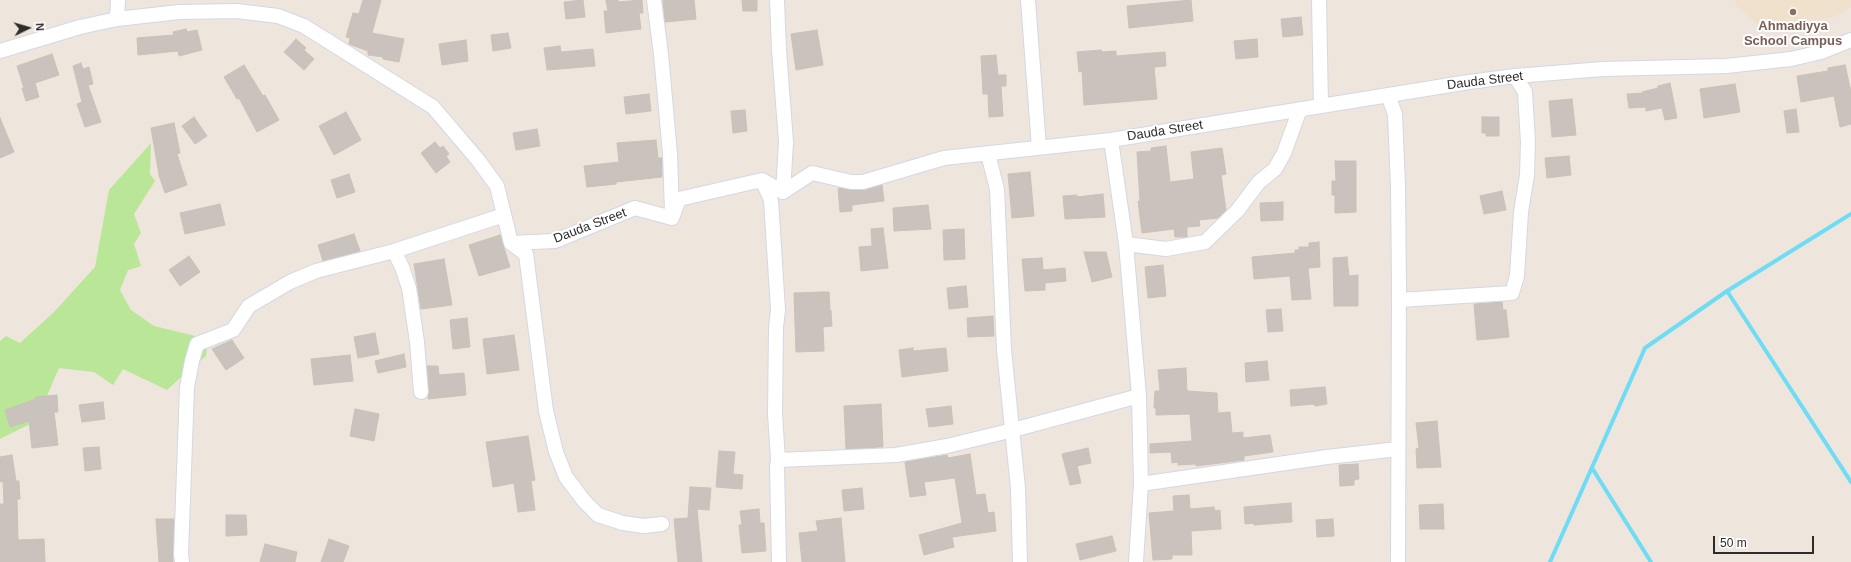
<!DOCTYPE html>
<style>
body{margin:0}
#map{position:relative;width:1851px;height:562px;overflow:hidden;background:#eee5dd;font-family:Helvetica,sans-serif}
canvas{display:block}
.north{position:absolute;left:8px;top:8px;width:40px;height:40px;-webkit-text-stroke:3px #fff;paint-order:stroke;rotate:85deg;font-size:11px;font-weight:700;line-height:16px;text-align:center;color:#2c2c2c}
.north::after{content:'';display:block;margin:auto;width:14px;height:18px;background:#2c2c2c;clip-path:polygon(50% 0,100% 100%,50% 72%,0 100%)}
.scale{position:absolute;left:1713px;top:536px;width:101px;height:18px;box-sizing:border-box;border:2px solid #2c2c2c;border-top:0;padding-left:5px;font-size:12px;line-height:14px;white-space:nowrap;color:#2c2c2c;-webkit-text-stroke:3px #fff;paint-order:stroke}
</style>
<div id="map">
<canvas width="1851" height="562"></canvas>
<div class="north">N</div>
<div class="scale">50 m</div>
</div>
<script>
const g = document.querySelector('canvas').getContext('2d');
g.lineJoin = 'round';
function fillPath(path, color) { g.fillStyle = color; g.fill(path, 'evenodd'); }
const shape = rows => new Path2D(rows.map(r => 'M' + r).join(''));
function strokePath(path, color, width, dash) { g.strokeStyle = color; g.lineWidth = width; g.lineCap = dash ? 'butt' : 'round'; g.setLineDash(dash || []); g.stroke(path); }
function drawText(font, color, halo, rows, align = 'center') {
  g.font = font + ' Helvetica,sans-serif'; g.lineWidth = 4; g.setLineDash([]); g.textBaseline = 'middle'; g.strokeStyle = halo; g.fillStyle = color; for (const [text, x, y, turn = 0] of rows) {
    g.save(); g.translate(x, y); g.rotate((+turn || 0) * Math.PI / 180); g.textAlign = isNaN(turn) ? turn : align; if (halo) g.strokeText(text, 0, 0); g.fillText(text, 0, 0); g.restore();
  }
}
fillPath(shape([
 [1735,0,1851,0,1851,7,1834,17,1762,29,1736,5]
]), '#f0e1cc');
fillPath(shape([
 [151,143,150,174,155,181,134,214,141,233,134,244,141,266,128,270,120,290,131,310,154,326,208,339,206,356,190,369,167,390,123,369,113,385,94,372,59,368,36,421,0,439,0,341,6,336,20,343,54,312,95,267,109,190]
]), '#bae698');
strokePath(shape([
 [1727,291,1851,482],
 [1592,468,1651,562],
 [1550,562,1645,348,1727,291,1851,214]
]), '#6ddcf4', 4);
const building = shape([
 [363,0,381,0,372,33,404,39,399,62,383,59,383,57,368,55,368,51,349,44,350,38,346,37,353,13,359,14,363,0],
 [583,0,585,17,566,19,564,2,583,0],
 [606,0,618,0,618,2,642,0,643,13,639,13,641,29,606,33,604,11,608,11,606,0],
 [663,0,694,0,696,19,665,22,663,0],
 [742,0,757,0,757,11,743,11,742,0],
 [1191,0,1193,21,1129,28,1127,6,1191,0],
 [1301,17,1303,35,1283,37,1281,19,1301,17],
 [186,29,187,32,197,30,202,50,179,56,178,51,138,55,137,38,174,35,173,32,186,29],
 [817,30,823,65,796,70,791,34,817,30],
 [508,33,511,48,493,51,491,35,508,33],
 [296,39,306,48,304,50,314,59,304,70,284,52,296,39],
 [1257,39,1258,57,1236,59,1234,41,1257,39],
 [466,40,468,61,442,65,439,44,466,40],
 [560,46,561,52,593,49,595,66,547,70,544,48,560,46],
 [1101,50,1102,52,1116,51,1116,56,1165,52,1166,66,1154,67,1157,99,1084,105,1082,71,1079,72,1077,52,1101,50],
 [52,54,59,75,35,83,39,97,26,101,22,88,24,88,17,66,52,54],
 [996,55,998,75,1006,75,1006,86,1001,86,1003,116,989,117,988,94,983,94,981,56,996,55],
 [81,63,83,69,89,67,93,84,88,85,101,122,85,127,77,104,82,102,73,66,81,63],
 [244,65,263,96,265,95,279,120,257,132,239,98,237,99,224,77,244,65],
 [1845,65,1851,92,1851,124,1840,127,1834,96,1801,102,1797,76,1828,71,1828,68,1845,65],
 [1670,83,1677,118,1665,120,1662,108,1646,111,1646,107,1629,108,1627,94,1643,93,1642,92,1658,88,1658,86,1670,83],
 [1735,84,1740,112,1704,118,1700,89,1735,84],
 [649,94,651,111,626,114,624,97,649,94],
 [1572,99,1576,135,1552,137,1549,101,1572,99],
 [1796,109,1799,132,1787,133,1784,111,1796,109],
 [745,110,747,131,733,133,731,111,745,110],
 [346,112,361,140,334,155,319,126,346,112],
 [194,117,207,136,195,144,182,126,194,117],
 [1482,117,1499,117,1499,136,1486,136,1486,133,1482,133,1482,117],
 [0,118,14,152,0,158,0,118],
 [174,123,180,153,177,154,187,185,165,193,159,175,151,128,174,123],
 [537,129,540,146,516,150,513,133,537,129],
 [656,140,658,158,662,158,662,177,616,182,616,184,587,187,584,166,619,162,617,143,656,140],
 [435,142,440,148,443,146,449,154,446,156,450,162,436,173,421,153,435,142],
 [1166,146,1170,182,1194,179,1191,152,1222,148,1226,174,1221,175,1226,210,1218,218,1199,220,1200,226,1187,227,1187,237,1175,237,1174,229,1142,233,1138,201,1140,201,1137,152,1151,151,1151,148,1166,146],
 [1569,156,1571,175,1547,178,1545,158,1569,156],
 [1335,161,1356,161,1356,212,1335,213,1335,195,1332,195,1332,181,1336,181,1335,161],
 [1030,172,1034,216,1012,218,1008,174,1030,172],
 [349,174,355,192,337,198,331,180,349,174],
 [882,185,884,201,852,205,852,211,840,212,838,188,851,190,863,190,882,185],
 [1502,191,1506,210,1484,214,1480,196,1502,191],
 [1103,194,1105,217,1065,219,1063,196,1077,195,1077,197,1103,194],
 [1283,202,1283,220,1261,221,1260,203,1283,202],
 [220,204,225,225,185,234,180,213,220,204],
 [928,205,931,229,894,231,893,208,928,205],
 [883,228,888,268,861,271,859,247,872,246,871,229,883,228],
 [964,229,965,259,944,260,943,230,964,229],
 [354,234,360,251,323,261,318,245,354,234],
 [500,235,510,267,479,276,469,245,500,235],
 [1319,242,1320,267,1308,268,1311,299,1292,300,1290,276,1254,279,1252,257,1295,253,1295,250,1299,250,1299,247,1309,247,1309,243,1319,242],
 [1084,252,1106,252,1112,277,1092,282,1084,252],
 [189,256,200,272,180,286,169,270,189,256],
 [1347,257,1349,276,1358,275,1358,306,1334,306,1333,258,1347,257],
 [1042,258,1043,270,1065,268,1066,281,1045,283,1045,290,1025,291,1022,259,1042,258],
 [444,259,452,305,421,309,414,264,444,259],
 [1163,265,1166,296,1148,298,1145,267,1163,265],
 [966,286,968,307,949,309,947,288,966,286],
 [822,292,829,292,830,311,831,310,832,326,823,327,824,351,796,352,794,293,822,292],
 [1502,302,1503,310,1506,310,1509,337,1477,340,1474,304,1502,302],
 [1281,309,1283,331,1268,332,1266,310,1281,309],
 [993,316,994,336,968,337,967,318,993,316],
 [467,318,470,347,453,349,450,320,467,318],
 [375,333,379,354,358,358,354,337,375,333],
 [514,335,519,370,487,374,483,339,514,335],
 [232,340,244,358,226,370,212,349,232,340],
 [913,348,913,351,946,348,948,371,902,377,899,350,913,348],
 [404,354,406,367,378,373,375,361,404,354],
 [350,355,353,381,314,385,311,359,350,355],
 [1267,361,1269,380,1246,382,1245,363,1267,361],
 [427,366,438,366,439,375,464,373,466,395,428,399,429,391,427,366],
 [1186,368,1187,391,1217,393,1218,413,1230,412,1232,433,1243,432,1243,438,1270,435,1273,452,1244,456,1244,460,1196,466,1196,464,1178,465,1178,462,1172,463,1171,452,1150,453,1150,444,1192,441,1190,414,1156,415,1156,408,1154,408,1155,391,1160,391,1158,370,1186,368],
 [1325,387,1327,404,1315,406,1314,404,1291,406,1290,390,1325,387],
 [57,395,58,412,54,412,58,445,32,448,29,421,10,427,5,410,36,399,36,397,57,395],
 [103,402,105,419,82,422,79,405,103,402],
 [881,404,883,447,846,449,844,406,881,404],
 [951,406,953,424,929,427,926,409,951,406],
 [355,409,379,414,374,441,350,436,355,409],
 [1437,421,1441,467,1417,468,1416,449,1419,448,1416,423,1437,421],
 [528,436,535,480,531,481,535,510,518,512,514,483,493,487,486,442,528,436],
 [99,447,101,469,85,471,83,448,99,447],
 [1088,448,1091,463,1077,466,1081,483,1070,485,1062,454,1088,448],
 [719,451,735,452,733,474,743,475,742,489,716,487,719,451],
 [970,454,976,495,985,494,988,513,994,512,996,531,952,537,954,547,924,555,919,535,962,523,955,478,924,482,926,495,910,497,905,462,947,455,948,458,970,454],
 [12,455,16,481,19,481,20,499,17,499,18,540,44,539,45,562,0,562,0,504,4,504,3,481,0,482,0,457,12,455],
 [1358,464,1359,479,1354,480,1354,485,1340,486,1339,465,1358,464],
 [690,487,711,488,709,510,697,509,702,562,678,562,674,519,688,518,690,487],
 [862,488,864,509,844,511,842,490,862,488],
 [1189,495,1190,509,1214,507,1215,511,1220,510,1221,529,1191,531,1192,555,1172,555,1172,559,1153,560,1149,513,1174,511,1173,496,1189,495],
 [1291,503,1292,522,1254,525,1254,523,1245,524,1244,507,1291,503],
 [1443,504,1444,529,1420,529,1419,505,1443,504],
 [759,509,760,523,764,523,766,551,742,553,739,525,742,525,740,511,759,509],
 [226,515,246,515,247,535,226,536,226,515],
 [841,518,845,562,802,562,799,533,818,531,816,521,841,518],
 [156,519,174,519,173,562,159,562,156,519],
 [1333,519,1334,536,1317,537,1316,520,1333,519],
 [1112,536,1116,551,1080,560,1076,544,1112,536],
 [329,539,349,546,343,562,321,562,329,539],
 [265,544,297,552,295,562,260,562,265,544]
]);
fillPath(building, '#c9c2bd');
strokePath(building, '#cac1b7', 1);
const street = shape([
 [654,0,661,54,670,154,672,212],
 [777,0,779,50,786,142,783,192],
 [1028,0,1039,148],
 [1319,0,1321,105],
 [117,19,118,0],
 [0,51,80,27,117,19,179,12,237,11,278,16,304,26,433,107,478,160,497,186,511,243,526,254,546,411,556,452,566,477,584,501,598,515,623,523,644,526,662,524],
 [1388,95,1395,114,1398,186,1399,286,1398,562],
 [1111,140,1126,244,1139,396,1141,484,1136,562],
 [988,154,997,189,1004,350,1018,488,1020,562],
 [762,180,771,200,778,310,776,327,775,414,778,460,777,467,779,562],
 [511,243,555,241,635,208,672,218,679,199,762,180,783,192,812,173,851,182,863,182,944,158,1111,140,1469,82,1515,76,1603,69,1726,66,1791,59,1821,52,1851,40],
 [1126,244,1166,249,1205,242,1237,211,1259,182,1275,169,1284,153,1300,109],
 [394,251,402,267,409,288,417,342,421,392],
 [1399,300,1512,293,1517,276,1521,212,1527,175,1528,142,1525,92,1515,76],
 [778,460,896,455,947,446,1013,430,1139,396],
 [1141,484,1327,457,1398,449],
 [182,562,181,554,187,387,192,361,197,344,233,330,249,306,290,282,316,271,394,251,504,215]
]);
strokePath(street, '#d2d8e5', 16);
strokePath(street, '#fff', 14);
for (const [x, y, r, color] of [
 [1793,12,4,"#8d6e63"]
]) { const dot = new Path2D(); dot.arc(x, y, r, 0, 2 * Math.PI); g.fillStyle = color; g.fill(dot); strokePath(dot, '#fff', 1.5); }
drawText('bold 13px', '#785e54', '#fff', [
 ["Ahmadiyya",1793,26],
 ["School Campus",1793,41]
]);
drawText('13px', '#2c2c2c', '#fff', [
 ["Dauda Street",1485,81,-7],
 ["Dauda Street",1165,131,-9],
 ["Dauda Street",590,226,-21]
]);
</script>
